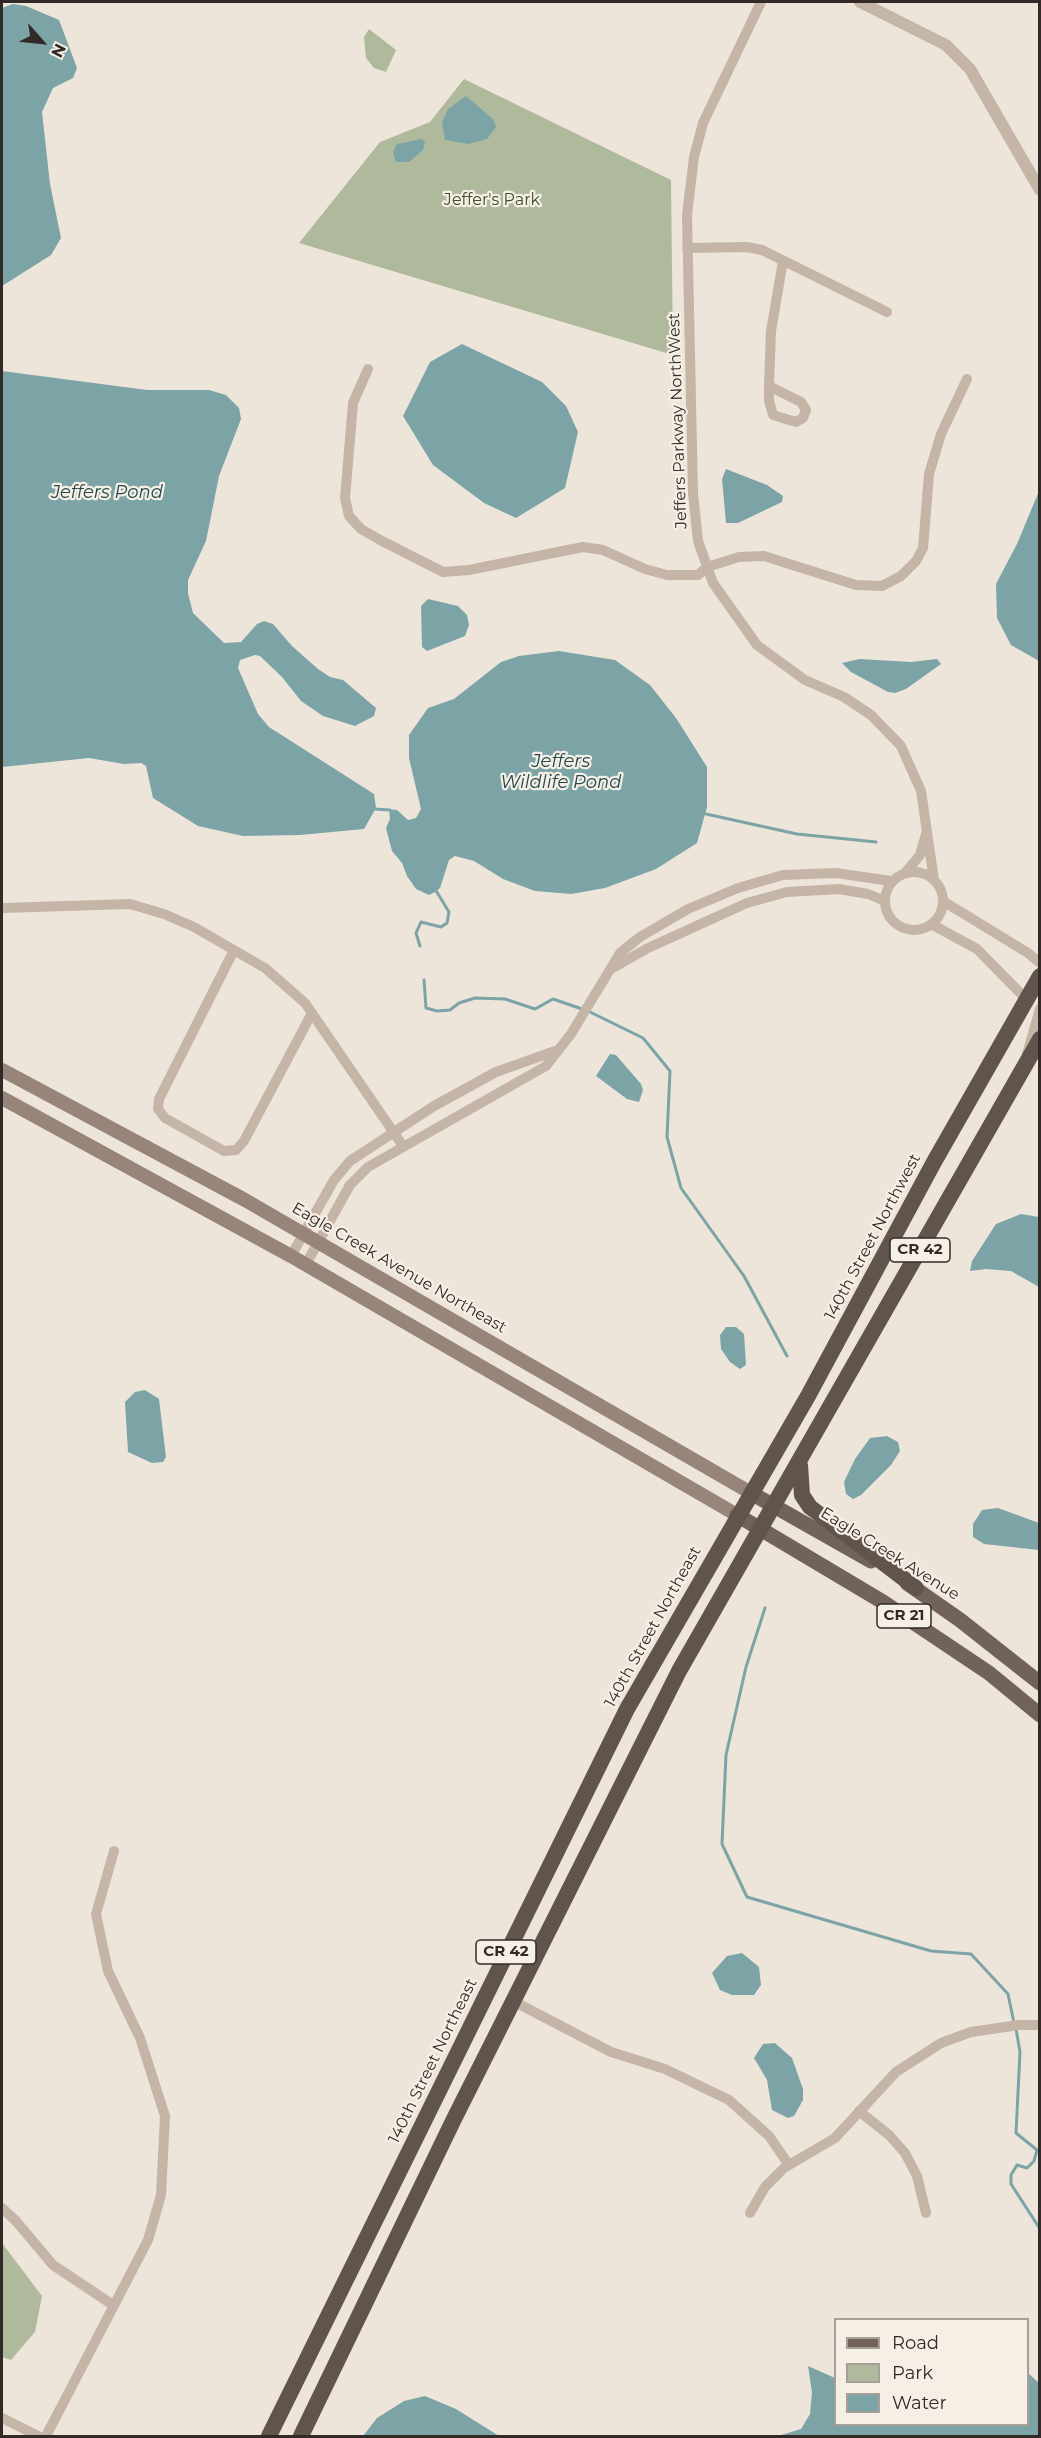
<!DOCTYPE html>
<style>
body{margin:0}
#map{position:relative;width:1041px;height:2438px;overflow:hidden;background:#ede5da;font-family:Montserrat,sans-serif}
canvas{display:block}
.frame{position:absolute;inset:0;border:3px solid #312a27;pointer-events:none}
.legend{position:absolute;left:834px;top:2318px;width:195px;height:108px;box-sizing:border-box;background:#f6efe5;border:2px solid #a7a099;margin:0;padding:8px 10px;list-style:none;font-size:18px;color:#312a27}
.legend li{display:flex;align-items:center;gap:12px;height:30px}
.legend b{width:30px;border:2px solid #a7a099}
.north{position:absolute;left:12px;top:12px;width:60px;height:60px;-webkit-text-stroke:4px #f6efe5;paint-order:stroke;rotate:117deg;font-size:16px;font-weight:700;line-height:24px;text-align:center;color:#312a27}
.north::after{content:'';display:block;margin:auto;width:21px;height:27px;background:#312a27;clip-path:polygon(50% 0,100% 100%,50% 72%,0 100%)}
</style>
<div id="map">
<canvas width="1041" height="2438"></canvas>
<div class="frame"></div>
<ul class="legend">
<li><b style="height:8px;background:#71625a"></b>Road</li>
<li><b style="height:16px;background:#afba9c"></b>Park</li>
<li><b style="height:16px;background:#7ca4a7"></b>Water</li>
</ul>
<div class="north">N</div>
</div>
<script>
const g = document.querySelector('canvas').getContext('2d');
g.lineJoin = 'round';
function fillPath(path, color) { g.fillStyle = color; g.fill(path, 'evenodd'); }
const shape = rows => new Path2D(rows.map(r => 'M' + r).join(''));
function strokePath(path, color, width, dash) { g.strokeStyle = color; g.lineWidth = width; g.lineCap = dash ? 'butt' : 'round'; g.setLineDash(dash || []); g.stroke(path); }
function drawText(font, color, halo, rows, align = 'center') {
  g.font = font + ' Montserrat,sans-serif'; g.lineWidth = 4.5; g.setLineDash([]); g.textBaseline = 'middle'; g.strokeStyle = halo; g.fillStyle = color; for (const [text, x, y, turn = 0] of rows) {
    g.save(); g.translate(x, y); g.rotate((+turn || 0) * Math.PI / 180); g.textAlign = isNaN(turn) ? turn : align; if (halo) g.strokeText(text, 0, 0); g.fillText(text, 0, 0); g.restore();
  }
}
fillPath(shape([
 [369,29,396,50,386,72,374,68,366,58,364,37],
 [464,79,671,180,673,355,299,243,380,142,430,122],
 [2,2243,42,2296,35,2332,11,2360,2,2357]
]), '#afba9c');
fillPath(shape([
 [13,4,26,6,59,20,77,68,73,78,53,88,42,112,50,184,61,238,51,255,2,286,2,8],
 [466,96,493,119,496,127,487,139,468,144,445,140,442,122,448,109],
 [422,139,425,143,423,150,409,162,396,162,393,152,397,144],
 [462,344,542,382,566,406,578,432,565,488,516,518,484,503,433,465,403,416,430,362],
 [2,371,147,390,209,390,226,395,239,408,241,419,219,476,206,541,188,580,188,593,193,613,224,643,241,642,257,624,264,621,273,624,292,646,318,669,330,677,343,680,376,708,374,716,355,726,323,716,301,701,282,677,260,656,255,655,240,660,238,668,258,714,269,727,374,794,376,808,364,829,300,835,243,836,198,826,153,798,146,766,141,763,124,764,89,758,2,767],
 [726,469,767,485,783,496,782,502,738,523,726,523,722,479],
 [1039,491,1039,661,1011,645,997,618,996,584,1017,544],
 [428,599,458,606,467,615,469,625,465,636,427,651,422,647,421,606],
 [559,651,615,660,650,685,676,718,707,767,707,807,697,843,656,869,605,888,571,894,535,891,503,879,474,861,455,856,449,860,440,888,435,892,429,895,416,889,407,876,402,863,392,851,386,828,390,819,389,809,397,810,408,820,416,818,421,809,409,758,409,735,428,708,454,699,501,662,519,656],
 [860,659,911,662,937,659,941,664,906,689,895,693,888,692,851,672,842,663],
 [610,1054,616,1055,641,1084,643,1090,639,1102,627,1099,596,1076],
 [1021,1214,1039,1217,1039,1287,1011,1271,986,1269,970,1271,972,1261,996,1224],
 [726,1327,736,1327,744,1334,746,1365,740,1369,730,1362,721,1349,720,1335],
 [145,1390,159,1399,166,1457,163,1462,152,1463,128,1452,125,1402,135,1392],
 [887,1436,898,1442,900,1451,891,1465,861,1495,853,1499,846,1494,844,1482,855,1459,870,1438],
 [998,1508,1039,1523,1039,1550,984,1544,973,1537,973,1524,982,1510],
 [742,1953,759,1967,761,1985,754,1995,732,1995,720,1990,712,1973,727,1956],
 [775,2043,792,2058,803,2089,803,2100,794,2116,788,2118,772,2110,767,2080,754,2058,763,2044],
 [808,2366,835,2378,836,2424,1028,2424,1028,2373,1039,2383,1039,2436,778,2436,801,2429,810,2414,812,2392],
 [425,2396,456,2409,499,2436,363,2436,377,2418,404,2401]
]), '#7ca4a7');
strokePath(shape([
 [374,809,390,810],
 [706,814,797,834,876,842],
 [420,946,416,933,421,922,441,927,447,923,449,912,435,889],
 [424,980,426,1008,437,1011,450,1010,459,1003,475,998,505,999,535,1009,553,999,582,1009],
 [588,1011,643,1038,670,1071,667,1137,681,1188,744,1276,787,1356],
 [765,1608,746,1667,726,1755,722,1844,747,1897,931,1951,971,1954,1008,1994,1014,2023],
 [1016,2029,1020,2052,1016,2133,1037,2150,1034,2161,1027,2168,1017,2165,1011,2175,1011,2184,1040,2229]
]), '#7ca4a7', 3);
strokePath(shape([
 [761,2,703,123,694,157,687,215,693,493,698,541,713,583,757,645,805,680,844,697,871,715,901,746,921,791,934,880],
 [687,248,747,247,762,250,887,312],
 [368,369,353,403,345,498,349,516,361,529,382,541,443,572,469,570,583,547,603,550,645,569,667,575,698,575,707,567,739,557,764,556,856,585,882,586,901,576,916,561,923,548,929,474,941,434,967,379],
 [769,386,801,402,806,410,803,418,796,422,773,415,769,401,769,386,771,331,783,261],
 '885 901a29 29 0 1 1 58 0a29 29 0 1 1-58 0Z',
 [906,872,920,855,927,831],
 [943,901,1028,953,1040,963],
 [2,908,130,904,164,914,194,927,265,968,305,1003,403,1146],
 [931,924,977,949,1027,1000],
 [234,950,159,1099,158,1109,165,1118,224,1151,236,1150,244,1141,312,1013],
 [611,969,648,948,747,903,787,892,839,889,868,894,885,901],
 [1027,1054,1040,1009],
 [291,1256,334,1180,350,1161,434,1106,496,1072,555,1051],
 [306,1264,350,1185,368,1167,546,1066,571,1034,620,953,640,937,688,909,738,888,783,875,836,873,891,881],
 [513,2001,611,2052,665,2069,729,2100,769,2136,789,2165],
 [859,2111,889,2135,905,2153,917,2176,926,2213],
 [2,2208,16,2221,53,2265,113,2305],
 [750,2213,765,2187,784,2168,835,2138,896,2072,941,2043,971,2032,1019,2025,1040,2025],
 [2,2418,38,2436],
 [46,2436,148,2240,161,2195,165,2116,140,2038,108,1971,96,1914,114,1851]
]), '#c4b5a7', 10);
strokePath(shape([
 [860,2,946,45,970,69,1040,190]
]), '#c4b5a7', 12);
strokePath(shape([
 [2,1070,245,1200,751,1493],
 [2,1098,291,1256,737,1515]
]), '#978579', 14);
strokePath(shape([
 [751,1493,871,1561],
 [737,1515,883,1602,989,1673,1040,1715],
 [907,1583,960,1620,1040,1683]
]), '#71625a', 15);
strokePath(shape([
 [800,1465,802,1495,810,1507,916,1588],
 [269,2436,627,1709,808,1396,934,1162,1040,976],
 [301,2436,453,2121,679,1671,1040,1039]
]), '#61544c', 16);
for (const [x, y, w] of [
 [920,1250,60],
 [904,1616,54],
 [506,1952,60]
]) { const box = new Path2D(); box.roundRect(x - w / 2, y - 12, w, 24, 4.5); g.fillStyle = '#f6efe5'; g.fill(box); strokePath(box, '#312a27', 1.5); }
drawText('bold 15px', '#312a27', null, [
 ["CR 42",920,1250],
 ["CR 21",904,1616],
 ["CR 42",506,1952]
]);
drawText('16px', '#404c2e', '#f6efe5', [
 ["Jeffer's Park",492,200]
]);
drawText('16px', '#312a27', '#f6efe5', [
 ["Jeffers Parkway NorthWest",678,421,-92],
 ["140th Street Northwest",873,1237,-62],
 ["Eagle Creek Avenue Northeast",399,1268,30],
 ["Eagle Creek Avenue",890,1554,32],
 ["140th Street Northeast",653,1627,-61],
 ["140th Street Northeast",433,2061,-64]
]);
drawText('italic 18px', '#22494d', '#f6efe5', [
 ["Jeffers Pond",107,493],
 ["Jeffers",561,762],
 ["Wildlife Pond",561,783]
]);
</script>
